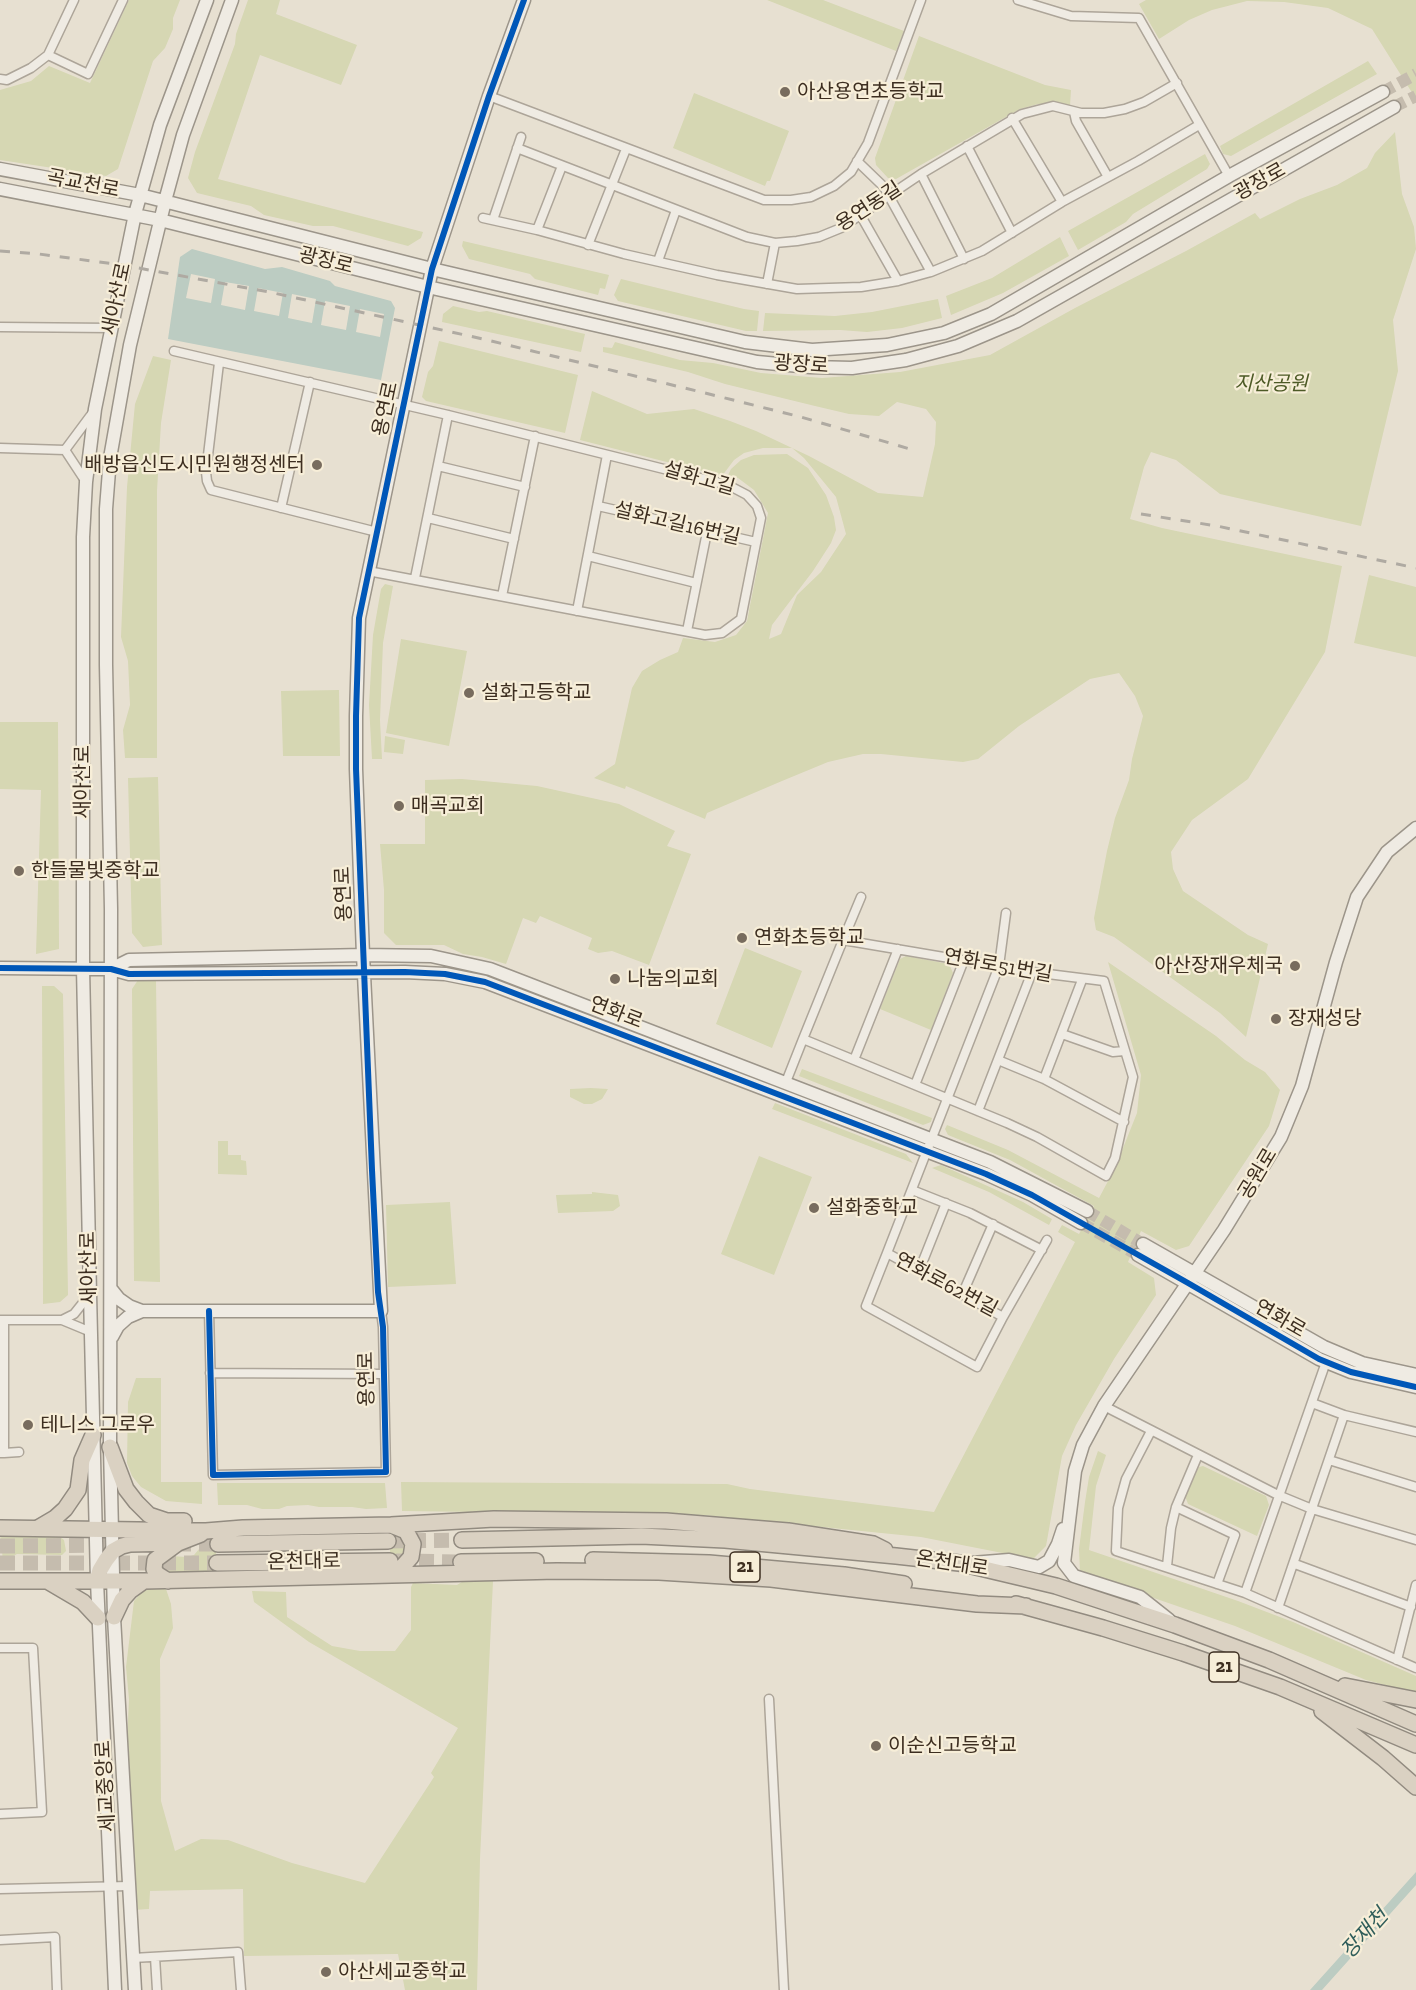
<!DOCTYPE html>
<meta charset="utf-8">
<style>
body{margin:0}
canvas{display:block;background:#e7e0d1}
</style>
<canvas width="1416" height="1990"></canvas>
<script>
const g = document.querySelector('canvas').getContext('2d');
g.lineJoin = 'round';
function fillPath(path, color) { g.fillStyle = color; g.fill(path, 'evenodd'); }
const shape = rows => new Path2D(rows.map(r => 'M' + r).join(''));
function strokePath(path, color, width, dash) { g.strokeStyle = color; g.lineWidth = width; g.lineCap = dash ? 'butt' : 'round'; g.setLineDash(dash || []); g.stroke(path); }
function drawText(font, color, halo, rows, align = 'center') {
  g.font = font + ' "Zilla Slab","Noto Sans KR",serif'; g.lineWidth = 4.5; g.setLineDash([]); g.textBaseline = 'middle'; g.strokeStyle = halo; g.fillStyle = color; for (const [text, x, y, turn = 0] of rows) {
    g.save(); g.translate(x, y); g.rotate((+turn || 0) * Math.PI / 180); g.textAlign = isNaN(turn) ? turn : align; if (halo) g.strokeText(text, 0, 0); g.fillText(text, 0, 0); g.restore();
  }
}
fillPath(shape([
 [129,0,180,0,173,18,173,29,165,48,153,61,118,169,106,176,0,160,0,90,31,81,49,66,90,83],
 [248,0,280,0,276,14,357,45,341,85,260,55,218,179,423,232,421,238,408,246,333,226,313,226,264,215,251,206,197,193,188,178,195,152,235,44,236,34],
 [767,0,823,0,904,31,896,51],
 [1146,0,1416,0,1416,99,1372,29,1328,8,1284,2,1247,1,1212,10,1189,20,1159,39,1139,4],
 [919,36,1045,85,1071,90,1070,106,1038,104,1020,109,896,179,888,178,876,165,875,158],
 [1368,61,1377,74,1231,156,1223,154,1220,146],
 [694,93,789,131,770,181,767,181,765,186,673,148],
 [1395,132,1402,194,1414,227,1416,249,1393,320,1398,371,1361,526,1220,494,1176,460,1151,452,1144,467,1130,519,1162,528,1342,566,1325,652,1248,779,1192,820,1171,852,1173,869,1183,891,1248,935,1268,944,1246,1037,1220,1013,1114,937,1096,930,1094,918,1107,851,1115,818,1129,780,1132,759,1143,716,1135,696,1119,673,1090,679,1019,726,978,759,963,762,881,754,863,754,828,762,782,781,707,813,705,819,626,786,625,789,594,778,615,764,632,688,642,671,660,660,678,652,683,638,715,642,736,635,747,621,768,513,754,490,738,478,728,475,731,469,741,460,754,455,787,454,808,468,826,495,834,517,836,530,831,543,813,571,772,625,769,639,781,634,797,595,821,572,846,534,836,497,804,458,792,448,763,448,744,453,734,460,722,476,580,440,592,391,647,414,694,409,730,421,756,431,792,448,809,456,878,493,923,497,935,444,936,422,926,409,897,402,879,416,849,414,815,406,725,384,688,372,603,352,603,347,612,348,615,342,680,360,713,363,761,373,822,378,900,372,990,355,1075,308,1186,251,1255,213,1260,219,1300,199,1337,185,1367,168,1375,153],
 [1205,154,1210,164,1207,169,1133,214,1126,222,1078,250,1068,231],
 [1060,237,1069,256,1003,293,951,315,946,296,992,278],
 [463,241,609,275,605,289,600,288,598,295,535,279,530,274,469,259,462,246],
 [621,279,744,309,759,311,757,331,746,331,618,301,614,295],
 [938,299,942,318,902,328,867,332,840,330,763,331,765,313,835,316,872,312],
 [453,306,479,312,487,311,585,334,581,352,442,322,443,314],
 [439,341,578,375,565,433,426,401,422,397,428,372,433,366],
 [153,356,171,360,161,423,157,491,157,758,125,758,123,730,130,705,128,661,121,637,127,487,135,404],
 [1369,575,1416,587,1416,657,1354,643],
 [385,584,393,586,383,643,380,720,382,759,372,759,369,705,373,635,381,589],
 [401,639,467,651,449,746,386,733],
 [339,690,340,756,283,756,281,691],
 [0,722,58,722,59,949,36,954,41,790,0,789],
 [385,736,405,740,403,754,384,752],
 [158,777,162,945,143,947,132,933,128,778],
 [462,779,537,786,619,804,675,831,667,846,691,854,649,965,612,951,598,953,588,949,592,938,540,916,536,923,523,918,506,964,482,957,463,954,444,945,396,945,384,933,384,890,380,844,425,844,425,780],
 [745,948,802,971,772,1048,716,1024],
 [906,956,949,964,953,973,931,1030,880,1009,900,959],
 [1108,962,1216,1036,1245,1060,1265,1072,1280,1090,1269,1126,1189,1246,1176,1250,1141,1231,1128,1262,1154,1278,1156,1295,1114,1359,1076,1425,1062,1456,1046,1546,1033,1559,921,1537,703,1515,402,1511,401,1482,727,1484,750,1489,934,1512,1075,1242,1058,1232,1062,1225,1079,1234,1094,1206,1010,1160,948,1135,945,1129,947,1125,1008,1150,1099,1198,1115,1168,1137,1113,1141,1075],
 [138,980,156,980,160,1282,134,1281,132,989],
 [42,986,54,986,63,994,68,1295,60,1302,43,1304],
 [802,1069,932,1118,931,1122,923,1125,799,1076],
 [591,1088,608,1089,602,1099,592,1104,584,1104,570,1097,570,1089],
 [775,1103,906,1154,913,1163,772,1109],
 [218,1141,228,1141,228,1155,241,1155,241,1160,246,1161,247,1175,218,1174],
 [759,1156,812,1177,774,1275,721,1254],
 [941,1165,1023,1202,1052,1219,1049,1225,989,1192,932,1168],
 [592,1192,618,1195,620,1206,613,1211,558,1213,556,1195,592,1194],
 [450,1202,456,1284,388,1287,386,1205],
 [136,1378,161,1378,161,1482,202,1482,202,1504,166,1501,141,1487,132,1476,127,1463,128,1402],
 [1098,1451,1106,1455,1096,1486,1089,1550,1238,1601,1293,1622,1416,1676,1416,1693,1366,1680,1235,1626,1148,1596,1137,1590,1080,1572,1079,1549,1085,1502,1089,1477],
 [1203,1466,1266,1496,1269,1505,1257,1536,1188,1504,1185,1496,1199,1467],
 [217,1483,385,1483,387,1508,366,1509,352,1507,319,1507,308,1505,287,1506,279,1509,262,1509,247,1505,218,1505],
 [390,1527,406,1538,406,1552,402,1558,390,1563],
 [0,1533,58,1535,64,1540,66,1551,62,1555,17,1554,3,1561],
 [216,1534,216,1573,165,1574,159,1563,170,1556,187,1557,194,1555,210,1536],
 [465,1580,493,1581,480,1859,477,1990,405,1990,398,1954,244,1956,243,1889,150,1891,149,1909,133,1910,127,1742,129,1699,126,1667,134,1601,142,1592,154,1587,166,1589,171,1604,173,1628,160,1659,161,1801,175,1851,201,1839,228,1840,292,1863,365,1883,434,1777,431,1773,458,1728,309,1642,254,1602,252,1591,286,1592,287,1617,332,1646,360,1651,395,1651,411,1630,411,1587,413,1583,457,1585]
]), '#d6d7b3');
fillPath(shape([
 [192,249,265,269,282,267,330,281,335,286,391,301,395,308,381,380,168,339,180,257],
 [191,274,215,279,211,303,186,298],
 [225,282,249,286,245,310,221,305],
 [258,288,283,293,279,316,254,311],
 [292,294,316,299,312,323,288,318],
 [325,301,350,306,346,330,321,325],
 [360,309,384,314,380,337,356,332],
 [1416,1872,1416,1885,1322,1990,1310,1990]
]), '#bcccc2');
strokePath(shape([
 [1383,92,1416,74],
 [1394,107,1416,96],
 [1087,1211,1143,1244],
 [1081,1223,1138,1255]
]), '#c5bcae', 12, [12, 6]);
strokePath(shape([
 [388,1541,462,1540],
 [176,1544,218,1544],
 [0,1546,125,1545],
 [396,1561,461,1562],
 [0,1563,217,1563]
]), '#c5bcae', 15, [15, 8]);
const street = shape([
 [1018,0,1071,16,1139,18,1229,176],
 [48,55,88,74,123,0],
 [0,79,7,80,31,68,48,55,74,0],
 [489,96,764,200,791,200,811,197,834,186,851,172,868,143,921,0],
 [1074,112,1076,121,1108,177],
 [1012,118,1062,202],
 [967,146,1012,233],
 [517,148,747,237,775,243,797,241,819,237,841,228,921,174,1022,114,1053,106,1081,113,1104,113,1125,109,1144,102,1177,83],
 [857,161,884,187,931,272],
 [921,174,964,259],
 [861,216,898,281],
 [483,218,537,230,624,254,717,275,797,289,861,287,898,281,931,272,982,251,1062,202,1138,161,1199,125],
 [493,220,521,137],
 [537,230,562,166],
 [588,245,626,149],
 [658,261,676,210],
 [767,284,775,243],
 [0,327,111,328],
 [174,351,448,415,728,485,747,495,757,506,761,518,741,619,722,633,705,635,368,571],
 [219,363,206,472,207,481,211,490,377,532],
 [0,448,65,450],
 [65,450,94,411],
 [65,450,86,482],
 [438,466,525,487],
 [598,506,756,542],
 [281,508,310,382],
 [428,518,514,539],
 [588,556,696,583],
 [415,578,448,415],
 [502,596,535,436],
 [577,611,607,455],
 [687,631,707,532],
 [1006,913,999,966,887,1253,1003,1317,1047,1240],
 [843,940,861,897],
 [1062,1034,1113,1052,1124,1051],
 [854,1060,898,949],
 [998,1060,1044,1079,1124,1122],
 [1044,1079,1082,980],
 [786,1082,803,1039,843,940,1032,972,1104,981,1133,1077,1115,1158,1106,1176,1037,1137,1007,1123,803,1039],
 [915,1085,964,960],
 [978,1111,1032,972],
 [912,1190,970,1213,1042,1250],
 [887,1253,866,1306,977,1367,1003,1317],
 [919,1271,946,1203],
 [962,1295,993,1224],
 [209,1311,213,1475,386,1472,383,1327,381,1311],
 [0,1320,62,1320,91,1332],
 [62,1320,74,1314,90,1294],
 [210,1373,384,1374],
 [1312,1403,1344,1415,1416,1432],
 [1104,1406,1278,1495,1312,1509,1416,1540],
 [1151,1431,1126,1479,1118,1508,1116,1551,1245,1593,1416,1668],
 [0,1453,4,1453,4,1320],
 [4,1453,19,1452],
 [1329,1460,1416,1487],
 [1176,1507,1235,1535,1217,1584],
 [1295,1564,1411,1607],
 [1167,1566,1171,1528,1176,1507,1198,1455],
 [1245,1593,1326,1362],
 [1278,1608,1344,1415],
 [0,1648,33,1648,42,1812,0,1814],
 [1397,1660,1416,1585],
 [769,1699,784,1990],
 [0,1889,129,1886],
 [0,1940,55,1937,57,1990],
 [155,1957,157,1990],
 [133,1958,238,1952,241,1990]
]);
const secondary = shape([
 [0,169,140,195,432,269,745,342,812,350,887,345,944,333,991,314,1229,176,1383,92],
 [0,189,160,220,428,287,757,362,810,367,852,368,906,360,958,346,1017,321,1394,107],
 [0,968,111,969,129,974,405,972,445,974,485,982,986,1174,1032,1195,1081,1223],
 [111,969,129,960,363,955,431,956,490,969,990,1162,1087,1211],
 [1143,1244,1324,1347,1362,1363,1416,1375],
 [1138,1255,1319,1359,1351,1372,1416,1387],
 [111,1289,119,1299,129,1306,142,1311,381,1311,363,955,356,769,356,716,359,618,432,269,489,96,524,0],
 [112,1337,118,1326,128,1317,142,1311],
 [972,1563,1009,1560,1039,1567,1049,1561,1058,1544,1063,1529],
 [1169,1620,1140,1597,1074,1576,1064,1563,1075,1471,1083,1445,1104,1406,1224,1230,1281,1137,1302,1086,1336,962,1357,897,1387,852,1416,828],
 [115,1990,97,1581,90,1294,83,968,83,537,86,482,95,409,135,214,160,125,207,0],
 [135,1990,114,1617,110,1447,111,909,106,665,106,509,110,458,130,345,165,201,183,135,232,0]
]);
const highway = shape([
 [110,1447,126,1489,136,1502,149,1515,167,1521,184,1521],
 [0,1528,206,1531,243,1528,391,1525,494,1519,666,1521,788,1531,873,1544,885,1550],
 [38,1528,55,1518,65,1509,78,1490,82,1460,93,1435],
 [462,1540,641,1536,725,1540,896,1556,959,1563,1056,1586,1175,1625,1269,1660,1416,1724],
 [218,1544,388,1541],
 [593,1560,709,1563,844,1575,904,1584],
 [461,1562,536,1561],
 [217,1563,390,1561],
 [391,1574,403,1566,411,1557,413,1544,406,1531,391,1525],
 [0,1581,144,1581,557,1571,659,1572,771,1579,977,1604,1026,1606],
 [97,1581,100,1570,106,1560,113,1551,122,1546,130,1544,178,1543,201,1534],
 [168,1581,157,1574,154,1569,155,1560,178,1543],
 [49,1582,83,1602,98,1618],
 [1016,1604,1103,1628,1183,1653,1280,1687,1416,1745],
 [114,1617,122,1600,130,1591,144,1581],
 [1345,1686,1416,1700],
 [1322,1711,1383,1758,1416,1787]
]);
strokePath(street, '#ada599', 11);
strokePath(secondary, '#9c958a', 15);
strokePath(highway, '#928b80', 18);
strokePath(street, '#efebe3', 8);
strokePath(secondary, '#efebe3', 12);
strokePath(highway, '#dad1c2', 15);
strokePath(shape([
 [0,251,39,254,122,265,269,292,483,339,705,393,801,417,910,449],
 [1141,514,1217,526,1416,568]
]), '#afaaa2', 3, [10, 10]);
strokePath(shape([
 [0,968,111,969,129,974,405,972,445,974,485,982,986,1174,1032,1195,1188,1283,1319,1359,1351,1372,1416,1387],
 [209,1311,213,1475,386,1472,383,1327,378,1292,372,1170,356,769,356,716,359,618,432,269,489,96,524,0]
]), '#0057b8', 6);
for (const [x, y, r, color] of [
 [785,92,6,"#786c5e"],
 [317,465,6,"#786c5e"],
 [469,693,6,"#786c5e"],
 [399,806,6,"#786c5e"],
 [19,871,6,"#786c5e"],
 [742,938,6,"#786c5e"],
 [1295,966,6,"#786c5e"],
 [615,979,6,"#786c5e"],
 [1276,1019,6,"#786c5e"],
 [814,1208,6,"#786c5e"],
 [28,1425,6,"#786c5e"],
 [876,1746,6,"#786c5e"],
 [326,1972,6,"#786c5e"]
]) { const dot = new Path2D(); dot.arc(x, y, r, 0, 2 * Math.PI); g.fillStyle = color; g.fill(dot); strokePath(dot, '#f7eed8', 2); }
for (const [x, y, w] of [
 [745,1567,30],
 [1224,1667,30]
]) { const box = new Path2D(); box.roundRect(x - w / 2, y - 15, w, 30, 4.5); g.fillStyle = '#f7eed8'; g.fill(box); strokePath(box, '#3d2e20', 1.5); }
drawText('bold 18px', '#3d2e20', null, [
 ["21",745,1567],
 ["21",1224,1667]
]);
drawText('20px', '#3d2e20', '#f7eed8', [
 ["아산용연초등학교",797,92],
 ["배방읍신도시민원행정센터",305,465,"right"],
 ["설화고등학교",481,693],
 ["매곡교회",411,806],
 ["한들물빛중학교",31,871],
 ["연화초등학교",754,938],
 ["아산장재우체국",1283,966,"right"],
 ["나눔의교회",627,979],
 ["장재성당",1288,1019],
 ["설화중학교",826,1208],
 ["테니스 그로우",40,1425],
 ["이순신고등학교",888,1746],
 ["아산세교중학교",338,1972]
], 'left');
drawText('20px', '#3d2e20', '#f7eed8', [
 ["광장로",1260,182,-29],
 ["곡교천로",83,184,11],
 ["용연동길",869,207,-33],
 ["광장로",326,261,14],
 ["새아산로",117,299,-78],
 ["광장로",801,365,4],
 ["용연로",386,409,-78],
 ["설화고길",699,479,16],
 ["설화고길16번길",677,524,13],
 ["새아산로",83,782,-90],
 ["용연로",344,894,-92],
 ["연화로51번길",998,966,10],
 ["연화로",616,1013,21],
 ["공원로",1258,1174,-59],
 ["새아산로",89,1268,-91],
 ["연화로62번길",946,1285,28],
 ["연화로",1280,1319,30],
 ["용연로",367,1379,-91],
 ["온천대로",304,1562,-1],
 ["온천대로",952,1564,9],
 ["세교중앙로",106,1786,-93]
]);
drawText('italic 20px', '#4d5a26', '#f7eed8', [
 ["지산공원",1271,384]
]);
drawText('italic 21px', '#2f5d5a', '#f7eed8', [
 ["장재천",1365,1934,-48]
]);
</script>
